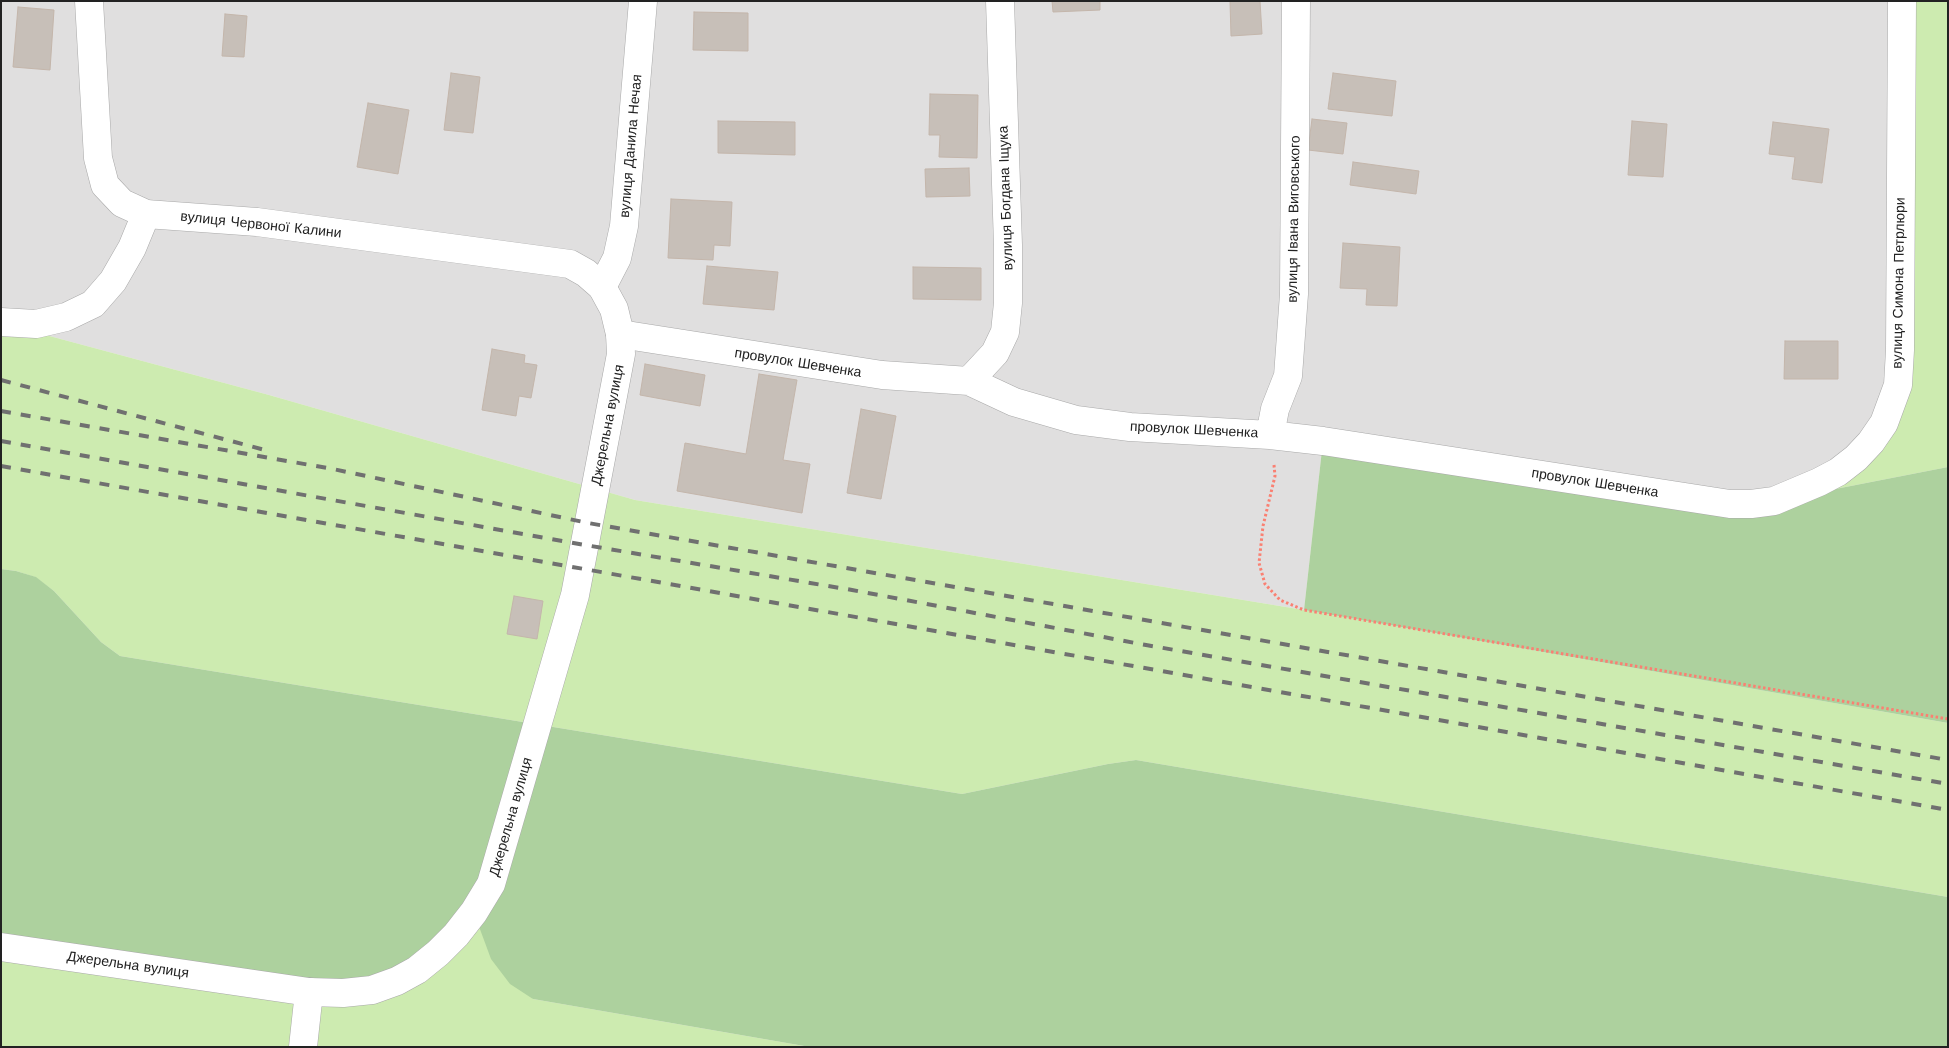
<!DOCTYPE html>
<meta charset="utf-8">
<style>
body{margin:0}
#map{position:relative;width:1949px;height:1048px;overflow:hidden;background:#f2efe9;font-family:"Work Sans",sans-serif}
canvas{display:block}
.frame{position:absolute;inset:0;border:2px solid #222;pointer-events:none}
</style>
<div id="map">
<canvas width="1949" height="1048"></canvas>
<div class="frame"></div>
</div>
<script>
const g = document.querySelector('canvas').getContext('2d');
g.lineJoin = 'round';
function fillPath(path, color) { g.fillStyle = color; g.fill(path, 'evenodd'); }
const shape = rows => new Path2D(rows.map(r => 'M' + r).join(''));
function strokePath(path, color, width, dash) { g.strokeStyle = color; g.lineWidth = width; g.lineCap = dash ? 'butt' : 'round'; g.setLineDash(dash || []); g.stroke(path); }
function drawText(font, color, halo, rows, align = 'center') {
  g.font = font + ' "Work Sans",sans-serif'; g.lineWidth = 5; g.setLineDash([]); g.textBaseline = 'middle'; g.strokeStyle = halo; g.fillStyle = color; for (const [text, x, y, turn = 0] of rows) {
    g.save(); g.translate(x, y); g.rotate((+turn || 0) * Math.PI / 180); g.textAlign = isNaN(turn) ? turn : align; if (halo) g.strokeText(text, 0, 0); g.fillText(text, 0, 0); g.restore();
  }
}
fillPath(shape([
 [1,1,1905,1,1884,423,1774,501,1323,441,1304,610,635,500,269,395,1,323]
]), '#e0dfdf');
fillPath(shape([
 [1902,1,1948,1,1948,467,1774,501,1884,423],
 [1,323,269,395,635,500,1304,610,1948,723,1948,897,1136,760,1108,764,962,794,120,656,101,642,54,591,35,577,16,571,1,569],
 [474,912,533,999,810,1047,1,1047,1,950]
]), '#cdebb0');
fillPath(shape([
 [1323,441,1774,501,1948,467,1948,723,1304,610],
 [1,569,16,571,36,577,54,591,101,642,120,656,962,794,1108,764,1136,760,1948,897,1948,1047,810,1047,533,999,510,984,491,959,474,913,372,990,1,949]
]), '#add19e');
const building = shape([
 [1052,1,1100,1,1100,10,1053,12,1052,1],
 [1230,1,1260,1,1262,34,1231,36,1230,1],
 [18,7,54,10,50,70,13,67,18,7],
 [694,12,748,13,748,51,693,50,694,12],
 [225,14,247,16,244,57,222,56,225,14],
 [451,73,480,77,473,133,444,130,451,73],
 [1333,73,1396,81,1392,116,1328,109,1333,73],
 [930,94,978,95,977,158,939,157,940,135,929,135,930,94],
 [368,103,409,110,398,174,357,167,368,103],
 [1312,119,1347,123,1343,154,1308,150,1312,119],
 [718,121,795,122,795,155,718,153,718,121],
 [1632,121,1667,124,1663,177,1628,175,1632,121],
 [1773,122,1829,129,1822,183,1792,179,1795,157,1769,154,1773,122],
 [1353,162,1419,171,1416,194,1350,185,1353,162],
 [969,168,970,196,926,197,925,169,969,168],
 [671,199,732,202,730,246,714,245,713,260,668,258,671,199],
 [1343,243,1400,247,1397,306,1366,305,1367,289,1340,288,1343,243],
 [707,266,778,272,774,310,703,304,707,266],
 [913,267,981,268,981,300,913,299,913,267],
 [1785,341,1838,341,1838,379,1784,379,1785,341],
 [492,349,525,355,524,363,537,365,531,398,519,396,516,416,482,410,492,349],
 [645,364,705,375,700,406,640,395,645,364],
 [759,374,797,380,783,460,810,464,802,513,677,491,685,443,746,454,759,374],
 [861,409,896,416,881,499,847,493,861,409],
 [514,596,543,601,537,639,507,634,514,596]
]);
fillPath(building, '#c7bfb8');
strokePath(building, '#c4b6ab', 1);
const minor = shape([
 [602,287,617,258,624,226,643,1],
 [1,322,36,324,66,317,93,304,113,281,132,248,146,214],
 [620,334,882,375,969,381,1014,402,1076,420,1130,427,1270,435,1323,441,1730,504,1751,504,1774,501,1819,482,1838,472,1856,458,1871,442,1884,423,1898,385,1900,350,1902,1],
 [969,381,995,353,1005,332,1008,303,1008,245,1000,1],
 [1270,435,1275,409,1288,376,1294,294,1296,1],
 [303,1047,309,992]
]);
const tertiary = shape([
 [1,947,309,992,343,993,372,990,397,981,417,970,438,953,456,935,474,912,491,884,575,595,621,354,620,334,614,309,602,287,586,273,570,264,257,222,146,214,122,203,105,185,98,158,89,1]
]);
strokePath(minor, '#a9a9a9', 29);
strokePath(tertiary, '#a9a9a9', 29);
strokePath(shape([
 [1274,465,1275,476,1263,526,1259,563,1265,584,1280,600,1304,610,1948,719]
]), '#fa8072', 3, [2.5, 2.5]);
strokePath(minor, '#fff', 28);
strokePath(tertiary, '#fff', 28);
strokePath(shape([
 [1,380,265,450],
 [1,411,333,469,588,523,1948,760],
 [1,441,585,545,852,590,1146,645,1948,784],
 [1,466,1948,810]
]), '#707070', 4, [10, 10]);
drawText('14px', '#222', '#fff', [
 ["вулиця Данила Нечая",631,146,-85],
 ["вулиця Богдана Іщука",1006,198,-92],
 ["вулиця Івана Виговського",1294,219,-89],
 ["вулиця Червоної Калини",261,225,6],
 ["вулиця Симона Петрлюри",1899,283,-89],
 ["провулок Шевченка",798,363,9],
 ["Джерельна вулиця",608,425,-79],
 ["провулок Шевченка",1194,430,3],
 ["провулок Шевченка",1595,483,9],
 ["Джерельна вулиця",511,817,-74],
 ["Джерельна вулиця",128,965,8]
]);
</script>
